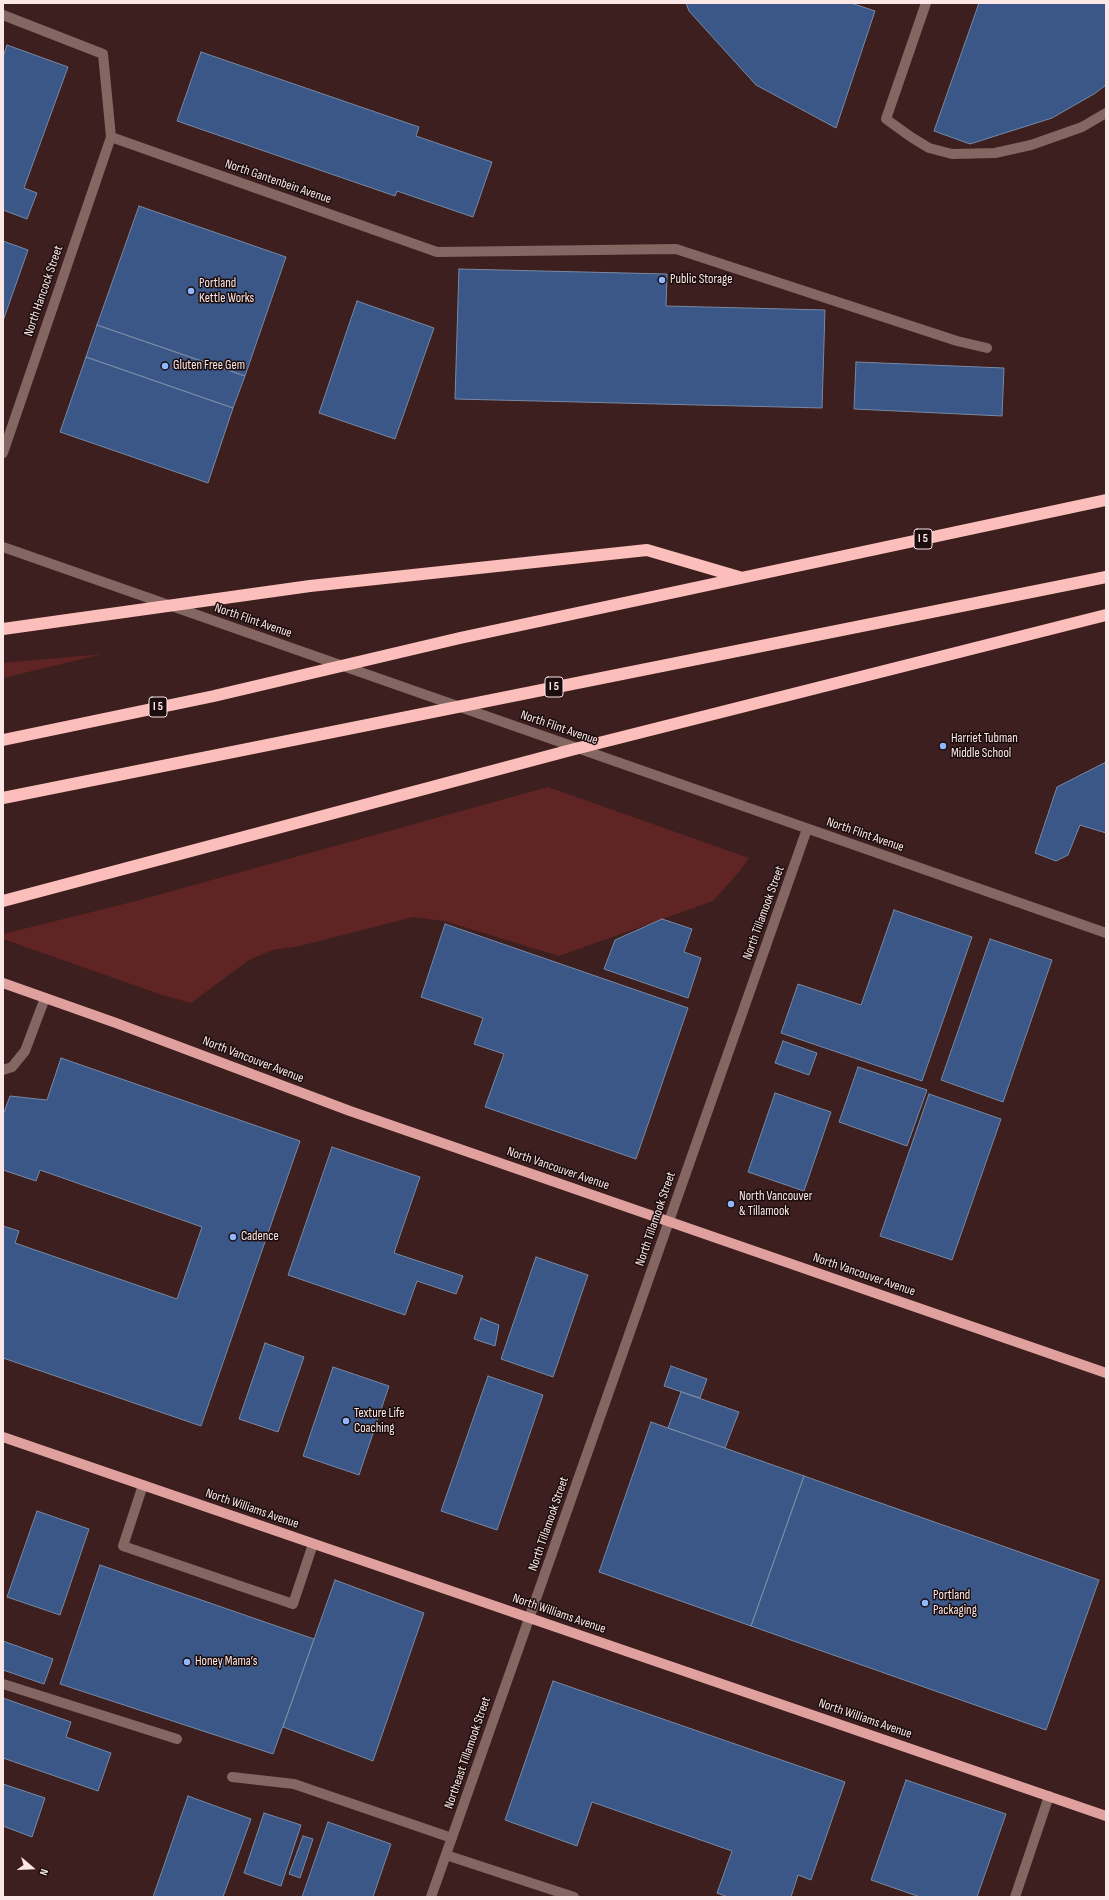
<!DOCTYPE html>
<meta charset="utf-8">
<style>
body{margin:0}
#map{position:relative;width:1109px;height:1900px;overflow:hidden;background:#3c1f1e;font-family:"Sofia Sans Condensed",sans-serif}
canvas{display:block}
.frame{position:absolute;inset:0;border:4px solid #fbe7e5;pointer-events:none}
.north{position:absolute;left:12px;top:1848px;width:40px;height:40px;-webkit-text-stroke:3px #1b0d0d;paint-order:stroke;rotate:109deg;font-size:11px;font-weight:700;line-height:16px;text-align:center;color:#fbe7e5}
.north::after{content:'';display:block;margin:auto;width:14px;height:18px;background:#fbe7e5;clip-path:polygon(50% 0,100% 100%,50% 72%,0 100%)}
</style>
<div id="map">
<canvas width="1109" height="1900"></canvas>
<div class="frame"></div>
<div class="north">N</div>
</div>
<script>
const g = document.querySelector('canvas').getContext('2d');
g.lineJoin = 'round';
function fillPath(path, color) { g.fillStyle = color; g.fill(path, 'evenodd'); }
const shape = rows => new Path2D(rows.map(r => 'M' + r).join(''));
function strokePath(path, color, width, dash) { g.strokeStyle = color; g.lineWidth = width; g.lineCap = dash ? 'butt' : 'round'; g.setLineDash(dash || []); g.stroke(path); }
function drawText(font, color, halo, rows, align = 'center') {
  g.font = font + ' "Sofia Sans Condensed",sans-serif'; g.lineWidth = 3; g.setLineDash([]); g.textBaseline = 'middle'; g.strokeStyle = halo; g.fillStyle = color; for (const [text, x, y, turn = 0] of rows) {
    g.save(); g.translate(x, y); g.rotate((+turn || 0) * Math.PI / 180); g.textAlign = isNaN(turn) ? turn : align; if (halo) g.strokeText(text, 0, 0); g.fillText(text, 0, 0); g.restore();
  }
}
fillPath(shape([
 [103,654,3,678,3,663],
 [548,787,749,858,739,872,713,901,559,956,444,921,413,917,300,946,273,950,249,960,191,1003,162,995,3,939,3,934,136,901]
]), '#602424');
const building = shape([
 [686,3,851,3,875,11,836,128,756,85,689,11,686,3],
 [979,3,1106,3,1106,85,1094,94,1052,118,970,144,934,131,979,3],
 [7,45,68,67,24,188,37,193,27,219,3,210,3,57,7,45],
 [201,52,419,127,416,136,492,162,473,217,397,191,395,196,177,121,201,52],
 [139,206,286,257,245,376,97,325,139,206],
 [3,241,28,250,3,321,3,241],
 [459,269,667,274,666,306,825,310,822,408,455,399,459,269],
 [357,301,434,328,395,439,319,413,357,301],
 [97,325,245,376,233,408,86,357,97,325],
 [86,357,233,408,208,483,60,432,86,357],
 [856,362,1004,368,1002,416,854,409,856,362],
 [1106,762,1106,833,1080,825,1068,855,1056,861,1035,853,1057,787,1106,762],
 [894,910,972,937,922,1081,781,1033,798,984,861,1005,894,910],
 [662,919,692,929,684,952,701,958,688,998,604,969,615,940,662,919],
 [445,924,688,1008,636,1159,485,1107,504,1054,474,1044,483,1018,421,997,445,924],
 [990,939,1052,960,1003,1102,941,1080,990,939],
 [783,1041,817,1053,809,1075,775,1063,783,1041],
 [61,1058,300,1141,201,1426,3,1358,3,1226,19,1231,15,1243,177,1299,202,1227,40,1170,36,1181,3,1170,3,1115,10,1096,47,1100,61,1058],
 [858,1067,927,1090,907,1146,839,1122,858,1067],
 [775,1093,831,1112,804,1191,748,1172,775,1093],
 [929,1094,1001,1119,952,1260,880,1236,929,1094],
 [332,1147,420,1177,394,1253,463,1276,456,1294,417,1281,405,1315,288,1275,332,1147],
 [536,1257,588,1275,553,1377,501,1359,536,1257],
 [481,1318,499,1325,495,1346,474,1339,481,1318],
 [265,1343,304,1357,278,1432,239,1419,265,1343],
 [671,1366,707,1379,700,1398,664,1386,671,1366],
 [333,1367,389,1386,359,1475,303,1456,333,1367],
 [488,1376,543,1395,497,1530,441,1511,488,1376],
 [681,1392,739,1412,725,1448,668,1428,681,1392],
 [651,1422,804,1476,751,1626,599,1572,651,1422],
 [804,1476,1099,1580,1046,1730,751,1626,804,1476],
 [37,1511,89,1529,60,1615,7,1597,37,1511],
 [100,1565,314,1639,273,1754,60,1684,100,1565],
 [335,1580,424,1613,373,1761,283,1727,335,1580],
 [3,1641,53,1659,44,1684,3,1670,3,1641],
 [553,1681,845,1782,811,1880,798,1875,791,1897,728,1897,717,1893,732,1851,592,1802,577,1846,505,1820,553,1681],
 [3,1698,71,1722,66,1737,111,1753,98,1791,3,1758,3,1698],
 [906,1780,1006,1814,977,1897,920,1897,871,1880,906,1780],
 [3,1784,45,1798,32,1837,3,1826,3,1784],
 [188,1796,251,1819,223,1897,153,1897,188,1796],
 [264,1813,301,1825,281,1886,244,1873,264,1813],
 [328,1822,391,1844,373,1897,302,1897,328,1822],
 [303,1836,313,1839,300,1878,289,1874,303,1836]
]);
fillPath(building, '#3a5788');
strokePath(building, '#7889a4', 1);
strokePath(shape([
 [926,3,886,119,911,137,929,148,952,154,995,153,1031,145,1082,127,1106,113],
 [3,15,103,54,111,137,3,453],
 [111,137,437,252,676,249,957,341,987,348],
 [3,547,1106,933],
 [3,1070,12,1067,25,1051,45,998],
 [143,1485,123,1546,293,1604,313,1544],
 [3,1684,177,1739],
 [232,1777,294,1784,452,1838],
 [446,1855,574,1897],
 [431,1897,807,829],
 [1015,1897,1049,1796]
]), '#846663', 10);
strokePath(shape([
 [3,983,116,1023,350,1111,1106,1373],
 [3,1437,1106,1816]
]), '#e0a19e', 10);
strokePath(shape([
 [3,629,310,586,647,550,739,577],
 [3,740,214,696,460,638,1106,500],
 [3,798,1106,577],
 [3,901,571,750,1106,615]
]), '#fbbeba', 12);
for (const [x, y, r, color] of [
 [662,280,4,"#8fb8fd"],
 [191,291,4,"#8fb8fd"],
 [165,366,4,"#8fb8fd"],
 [943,746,4,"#8fb8fd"],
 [731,1204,4,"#8fb8fd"],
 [233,1237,4,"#8fb8fd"],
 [346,1421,4,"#8fb8fd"],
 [925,1603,4,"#8fb8fd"],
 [187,1662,4,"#8fb8fd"]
]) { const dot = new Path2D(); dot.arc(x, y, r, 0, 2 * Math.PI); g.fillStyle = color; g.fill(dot); strokePath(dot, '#1b0d0d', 1.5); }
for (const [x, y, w] of [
 [923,539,18],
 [554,687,18],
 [158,707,18]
]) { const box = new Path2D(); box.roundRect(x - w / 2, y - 10, w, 20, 3); g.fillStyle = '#1b0d0d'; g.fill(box); strokePath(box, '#fbe7e5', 1); }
drawText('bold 12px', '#fbe7e5', null, [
 ["I 5",923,539],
 ["I 5",554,687],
 ["I 5",158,707]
]);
drawText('13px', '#fbe7e5', '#1b0d0d', [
 ["North Gantenbein Avenue",278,182,19],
 ["North Hancock Street",44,291,-71],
 ["North Flint Avenue",253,621,19],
 ["North Flint Avenue",559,728,19],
 ["North Flint Avenue",865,835,19],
 ["North Tillamook Street",764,913,-70],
 ["North Vancouver Avenue",253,1060,21],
 ["North Vancouver Avenue",558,1169,19],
 ["North Tillamook Street",656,1219,-71],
 ["North Vancouver Avenue",864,1275,19],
 ["North Williams Avenue",252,1509,19],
 ["North Tillamook Street",549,1524,-71],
 ["North Williams Avenue",559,1614,19],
 ["North Williams Avenue",865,1719,19],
 ["Northeast Tillamook Street",468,1753,-71]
]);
drawText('13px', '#fbe7e5', '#1b0d0d', [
 ["Public Storage",670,280],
 ["Portland",199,284],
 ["Kettle Works",199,299],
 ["Gluten Free Gem",173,366],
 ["Harriet Tubman",951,739],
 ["Middle School",951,754],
 ["North Vancouver",739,1197],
 ["& Tillamook",739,1212],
 ["Cadence",241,1237],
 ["Texture Life",354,1414],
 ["Coaching",354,1429],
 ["Portland",933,1596],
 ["Packaging",933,1611],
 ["Honey Mama’s",195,1662]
], 'left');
</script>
